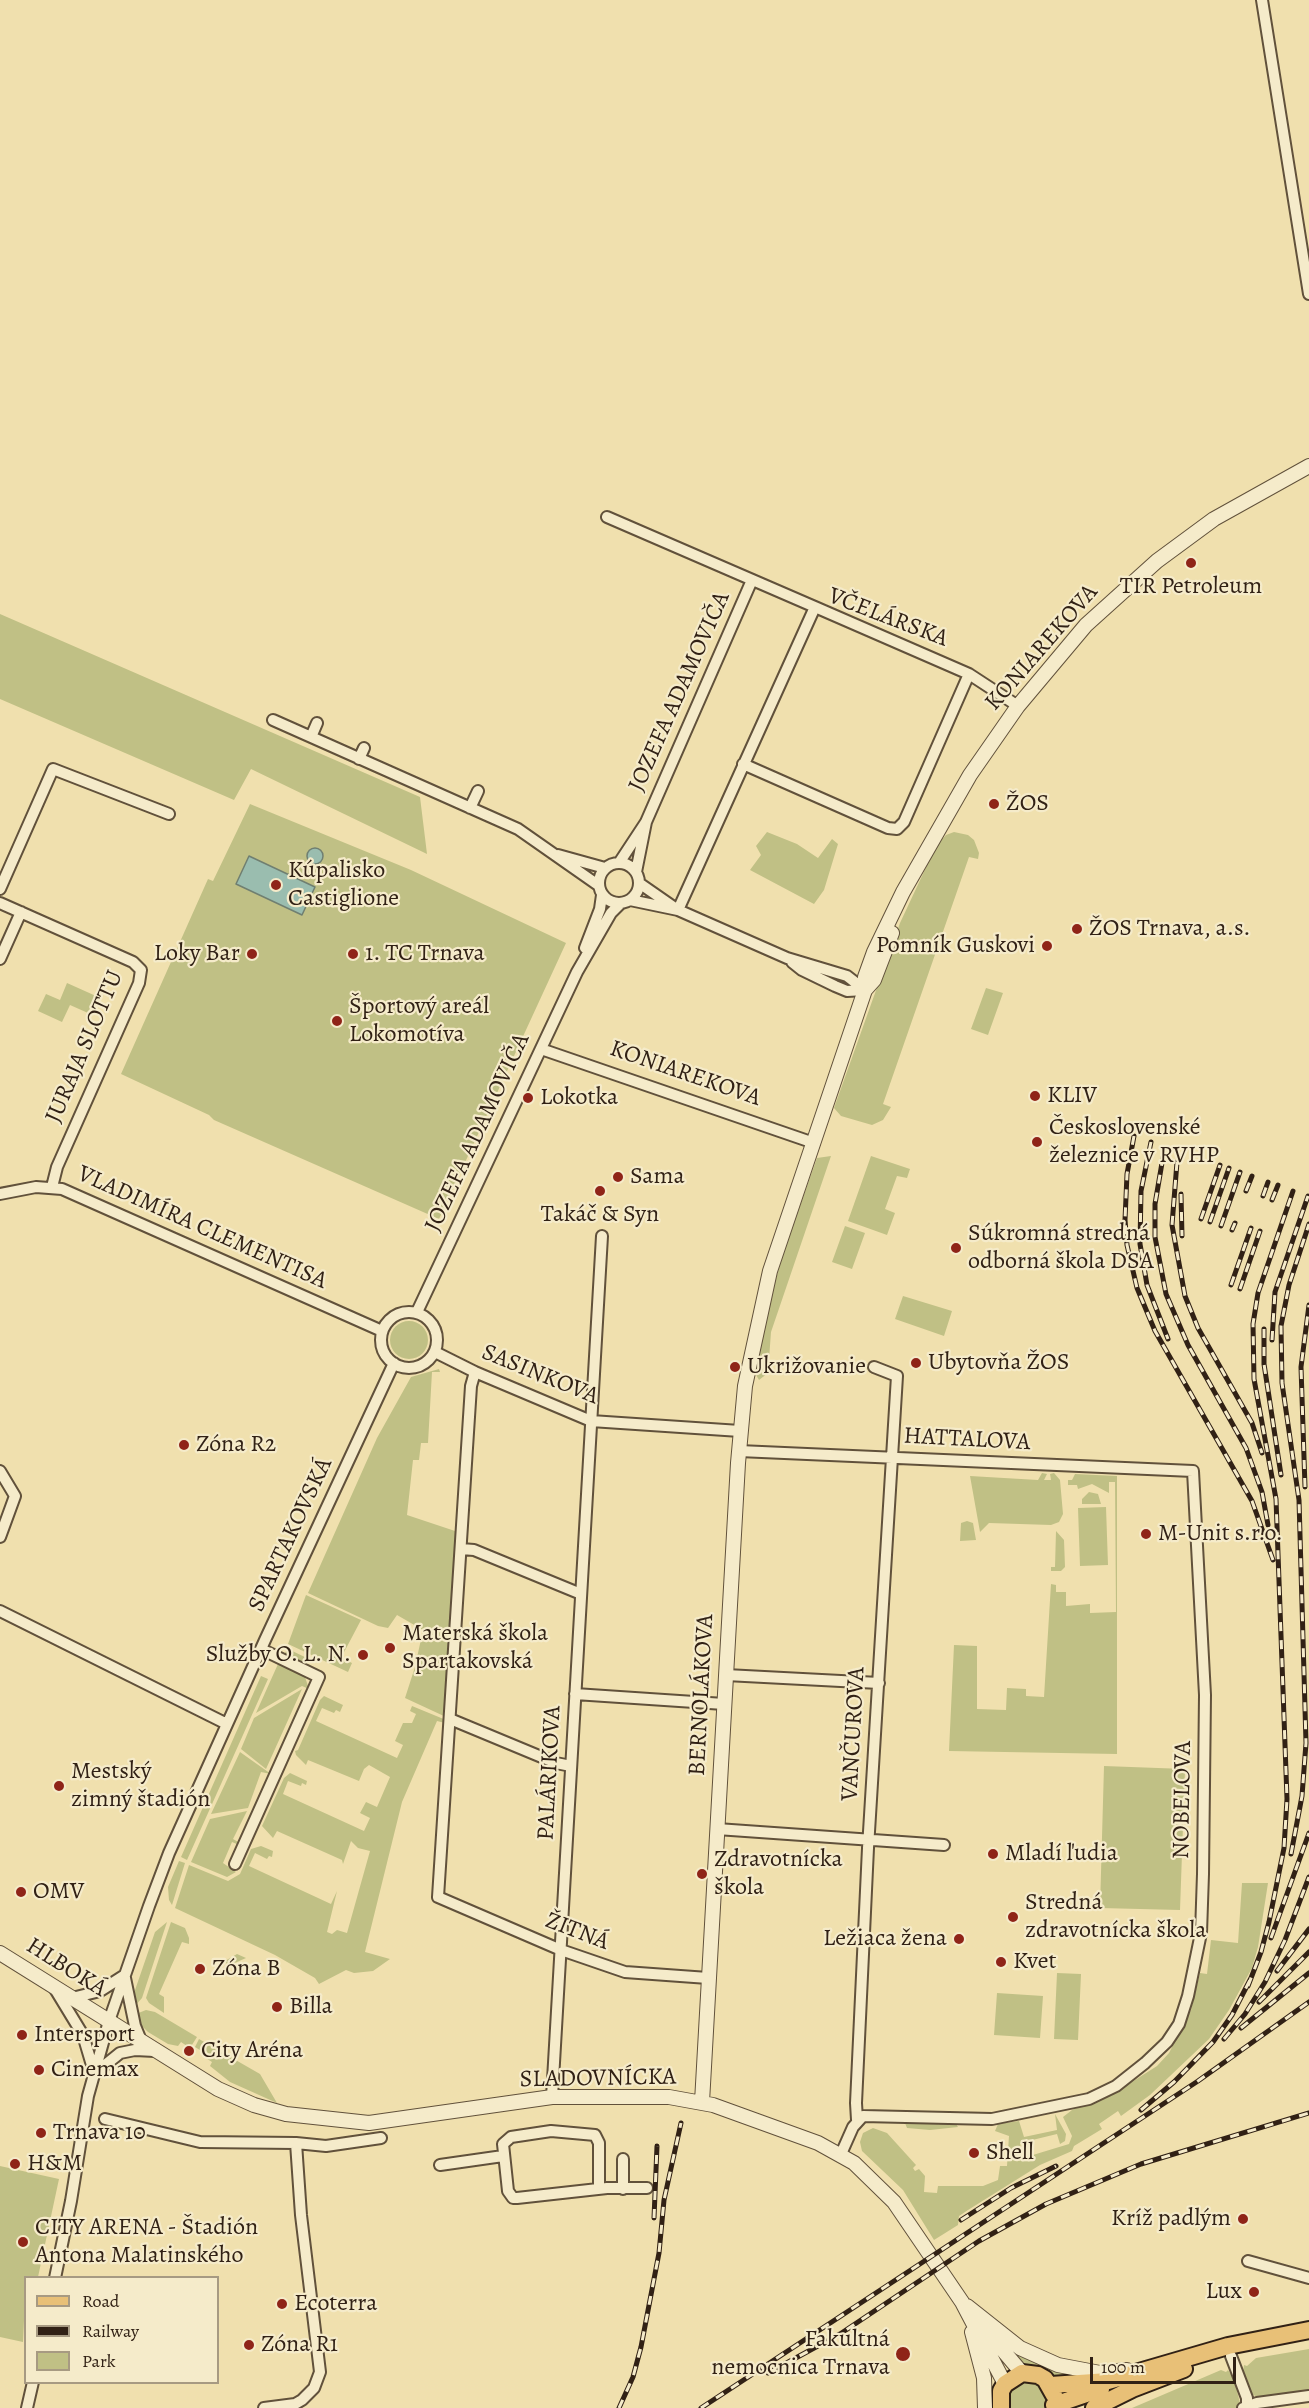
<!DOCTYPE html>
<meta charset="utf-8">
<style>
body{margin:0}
#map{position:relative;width:1309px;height:2408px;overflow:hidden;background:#f0e0ae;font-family:Alegreya,serif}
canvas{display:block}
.legend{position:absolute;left:24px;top:2276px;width:195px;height:108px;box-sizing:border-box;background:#f5ebca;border:2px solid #a79a82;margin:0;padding:8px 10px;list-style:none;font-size:18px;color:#312115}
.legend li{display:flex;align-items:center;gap:12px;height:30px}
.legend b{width:30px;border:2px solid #a79a82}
.scale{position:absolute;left:1090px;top:2357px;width:146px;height:27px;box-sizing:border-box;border:3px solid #312115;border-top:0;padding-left:8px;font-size:18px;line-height:21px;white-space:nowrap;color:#312115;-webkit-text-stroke:4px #f5ebca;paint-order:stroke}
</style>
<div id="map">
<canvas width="1309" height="2408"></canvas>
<ul class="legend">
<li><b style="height:8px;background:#e8c077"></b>Road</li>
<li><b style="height:8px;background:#312115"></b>Railway</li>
<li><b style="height:16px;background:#c0c085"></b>Park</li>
</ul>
<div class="scale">100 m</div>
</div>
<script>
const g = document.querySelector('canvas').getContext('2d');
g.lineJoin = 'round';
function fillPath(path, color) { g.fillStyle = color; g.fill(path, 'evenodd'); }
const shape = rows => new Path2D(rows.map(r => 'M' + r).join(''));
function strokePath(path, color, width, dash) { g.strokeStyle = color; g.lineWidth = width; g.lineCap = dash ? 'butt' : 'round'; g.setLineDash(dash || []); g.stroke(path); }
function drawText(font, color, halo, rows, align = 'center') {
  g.font = font + ' Alegreya,serif'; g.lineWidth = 4.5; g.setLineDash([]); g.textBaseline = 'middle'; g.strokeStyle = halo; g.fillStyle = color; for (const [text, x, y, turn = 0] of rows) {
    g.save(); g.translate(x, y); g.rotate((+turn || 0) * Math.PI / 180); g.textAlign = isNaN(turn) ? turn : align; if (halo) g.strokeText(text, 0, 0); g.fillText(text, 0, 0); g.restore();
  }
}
fillPath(shape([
 [0,614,420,797,427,854,251,769,234,800,0,699],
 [250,804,411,870,566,943,439,1219,214,1120,209,1115,121,1074,208,879,213,881],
 [767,832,797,844,818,858,832,839,838,844,824,890,814,904,750,870,761,855,756,846],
 [954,832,968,835,974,840,979,853,978,859,969,857,883,1104,891,1107,883,1120,872,1125,841,1116,834,1108,900,923,936,846,946,835],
 [67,983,96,996,88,1013,70,1005,62,1022,38,1011,46,994,60,1000],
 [986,988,1003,993,988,1035,971,1029],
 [831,1156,771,1332,768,1373,759,1380,755,1373,771,1296,784,1251,817,1158],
 [871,1156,910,1169,907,1178,897,1176,885,1209,895,1213,887,1235,848,1221],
 [845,1226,865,1233,852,1269,832,1262],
 [903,1296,952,1311,944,1336,895,1319],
 '390 1340a19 19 0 1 1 38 0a19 19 0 1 1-38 0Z',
 [439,1369,440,1372,432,1372,428,1443,421,1443,419,1460,413,1460,407,1515,458,1532,446,1717,405,1698,415,1667,423,1630,397,1615,388,1628,378,1626,308,1593,377,1438,411,1377],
 [1042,1473,1047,1474,1044,1480,1051,1480,1050,1474,1054,1473,1060,1480,1063,1514,1059,1522,1051,1525,989,1523,980,1532,970,1476,1038,1480],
 [1075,1474,1117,1476,1117,1754,949,1751,954,1645,977,1646,977,1709,1006,1710,1007,1688,1026,1689,1026,1696,1044,1697,1051,1584,1056,1585,1056,1592,1066,1592,1066,1606,1090,1604,1090,1613,1116,1612,1115,1482,1109,1482,1109,1493,1092,1484,1078,1489,1077,1485,1068,1485,1068,1480,1072,1480],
 [1089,1492,1098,1494,1101,1504,1082,1504,1082,1499],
 [1106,1507,1108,1565,1080,1566,1078,1508],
 [967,1521,973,1523,976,1540,960,1541,961,1523],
 [1056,1531,1064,1540,1065,1567,1061,1571,1051,1571,1051,1567,1055,1567],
 [306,1595,361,1620,341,1658,352,1663,348,1672,288,1644],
 [288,1649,309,1659,306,1665,284,1654],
 [278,1664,305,1677,309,1689,302,1686,256,1713],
 [261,1676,268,1679,187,1860,181,1857],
 [302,1689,266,1769,241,1749,254,1718],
 [324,1696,343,1705,340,1712,336,1710,334,1713,322,1708,316,1721,397,1758,403,1745,395,1741,403,1723,412,1723,416,1714,410,1711,412,1706,446,1720,445,1723,437,1721,402,1802,365,1952,390,1959,373,1971,354,1973,346,1970,319,1984,315,1978,275,1955,175,1908,189,1865,228,1881,240,1874,251,1849,261,1846,273,1851,272,1857,269,1856,267,1859,255,1853,249,1866,331,1904,337,1891,327,1932,332,1934,337,1930,347,1933,370,1851,358,1848,351,1841,343,1864,342,1860,277,1831,273,1838,262,1826,284,1778,290,1773,307,1781,306,1785,302,1783,301,1786,288,1781,283,1794,364,1831,370,1818,360,1813,366,1802,377,1807,390,1777,369,1765,364,1769,359,1781,308,1760,306,1765,296,1755,295,1751,298,1750,320,1700],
 [240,1752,271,1774,261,1772,248,1808,211,1814],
 [1104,1766,1185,1769,1180,1910,1100,1908],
 [247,1811,233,1839,240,1843,239,1845,232,1842,223,1863,236,1872,227,1877,191,1862,210,1819],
 [179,1861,185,1863,172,1905,169,1900,168,1887],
 [1242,1883,1268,1883,1258,1947,1252,1968,1229,2010,1209,2039,1150,2095,1121,2116,1118,2111,1099,2124,1102,2129,1074,2146,1072,2151,1040,2165,968,2210,959,2216,958,2225,934,2240,903,2190,862,2151,860,2142,863,2133,873,2128,887,2133,916,2165,913,2168,915,2171,919,2169,925,2176,924,2192,937,2193,938,2186,983,2186,998,2180,1000,2166,1007,2166,1009,2136,995,2131,998,2124,1019,2121,1024,2137,1057,2130,1055,2114,1066,2134,1065,2141,1060,2144,1057,2134,1020,2143,1023,2158,1069,2144,1072,2136,1063,2117,1072,2110,1121,2089,1157,2066,1169,2053,1191,2010,1200,1973,1207,1974,1211,1940,1238,1943],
 [167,1922,142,1998,134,2007,134,1993,155,1932],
 [171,1922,185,1928,189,1938,189,1944,182,1942,159,1994,164,1997,164,2013,149,2003,146,1998],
 [237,1954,246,1958,228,1966,225,1961],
 [1057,1973,1081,1974,1078,2040,1054,2039],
 [997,1993,1043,1996,1040,2038,994,2035],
 [146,2010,155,2012,197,2037,190,2048,181,2042,178,2046,168,2044,148,2032,141,2025,136,2014],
 [199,2039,260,2074,277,2103,230,2082,210,2066,212,2062,201,2055,203,2052,195,2047],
 [909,2121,956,2124,958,2127,930,2130,907,2128,905,2123],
 [0,2166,59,2179,38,2277,26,2278,23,2342,0,2337],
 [1006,2343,1078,2374,1063,2382,1024,2367],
 [1309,2349,1309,2391,1259,2398,1250,2393,1243,2374,1244,2365,1247,2366,1256,2358],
 [1221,2370,1226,2372,1228,2370,1234,2379,1240,2403,1236,2408,1132,2408],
 [1030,2380,1042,2385,1048,2397,1046,2408,1009,2408,1009,2393,1012,2387,1017,2383]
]), '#c0c085');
const water = shape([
 '307 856a8 8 0 1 1 16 0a8 8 0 1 1-16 0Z',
 [249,856,315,887,302,915,236,884,249,856]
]);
fillPath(water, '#9abdaf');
strokePath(water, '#707f71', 1.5);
const minor = shape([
 [1262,0,1309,294],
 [607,517,815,607],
 [273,720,518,829,598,885],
 [311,737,317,723],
 [359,759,364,748],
 [743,764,888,828,897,829,904,822,969,674],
 [470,808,478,791],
 [558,855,605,868],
 '599 883a20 20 0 1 1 40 0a20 20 0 1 1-40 0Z',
 [619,863,646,822,752,580],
 [636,872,646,822],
 [639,883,675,908],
 [0,889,53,769,169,814],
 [630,900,678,910,787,958,847,976,865,990],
 [0,903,133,962,141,970,139,983,57,1167,52,1187],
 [678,910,815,607,969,674,1018,706],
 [585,948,600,909,602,895],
 [0,959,21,912],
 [792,962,802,970,835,986,847,991,865,990],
 [541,1049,814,1143],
 [0,1194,36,1187,62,1189,382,1331],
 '381 1340a28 28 0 1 1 56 0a28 28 0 1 1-56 0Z',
 [417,1312,577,972,611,913,620,904],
 [435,1352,475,1372,591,1421,740,1431],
 [475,1372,471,1386,438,1897,561,1950,625,1972,708,1978],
 [739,1451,1193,1471,1205,1695,1203,1874,1201,1933,1188,1996,1179,2024,1167,2042,1145,2063,1116,2086,1089,2099,992,2119,863,2116,853,2127,841,2154],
 [0,1471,15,1496,0,1537],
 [461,1549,474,1550,581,1594],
 [0,1611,227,1724],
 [726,1675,879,1683],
 [575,1694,724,1704],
 [450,1719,556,1763,571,1766],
 [717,1829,944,1845],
 [235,1864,319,1677,261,1649],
 [125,1978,135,2026,142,2043],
 [55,1989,83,2035,94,2072],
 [72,1998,100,1991,125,1975],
 [94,2074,120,2053,135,2050,155,2051],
 [552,2097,602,1236],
 [105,2119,200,2142,296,2143,301,2215,320,2372,314,2388,302,2400,295,2404,264,2408],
 [857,2120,856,2103,868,1848,897,1376,874,1367],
 [296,2143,326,2146,381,2138],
 [440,2165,503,2156],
 [599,2189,599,2143,595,2135,551,2131,511,2137,503,2144,508,2191,513,2198,517,2198,607,2188,647,2188],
 [623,2189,623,2159],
 [1248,2261,1309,2278],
 [55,2278,71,2201,88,2096,109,2021,149,1906,169,1853,265,1640,394,1363],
 [1231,2356,1247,2398,1247,2408],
 [27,2408,33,2382],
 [1243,2408,1257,2403,1309,2396]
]);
const tertiary = shape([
 [865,990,874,980,892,933],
 [0,1953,218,2089,254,2105,286,2114,369,2123,552,2097,669,2097,713,2105,818,2143,854,2163,894,2202,962,2302,1005,2384],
 [702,2102,738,1463,745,1386,770,1271,865,990,865,977,874,952,903,892,970,775,1018,706,1086,625,1157,561,1214,519,1309,466],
 [967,2306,1020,2348,1058,2365,1100,2373,1127,2370],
 [985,2329,1022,2373],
 [972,2332,984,2378,985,2408]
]);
const primary = shape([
 [1051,2385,1108,2381,1228,2346,1309,2330],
 [1054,2405,1101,2389],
 [1001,2408,1001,2391,1005,2384,1022,2373,1038,2375,1045,2379,1054,2395],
 [1094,2408,1132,2389,1184,2369]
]);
strokePath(minor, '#61513b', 14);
strokePath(tertiary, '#61513b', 16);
strokePath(primary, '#312115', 20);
strokePath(minor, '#f5ebca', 10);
strokePath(tertiary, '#f5ebca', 14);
strokePath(primary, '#e8c077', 16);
const rail = shape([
 [1134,1136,1127,1174,1125,1220,1127,1245,1137,1288,1155,1331,1252,1501,1273,1560],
 [1151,1142,1141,1191,1140,1244,1147,1285,1168,1339],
 [1163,1157,1155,1204,1155,1237,1166,1294,1188,1345,1246,1448,1262,1492,1268,1525],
 [1177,1162,1172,1225,1185,1296,1198,1328,1252,1423,1262,1453],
 [1246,1191,1252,1176],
 [1181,1194,1182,1236],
 [1263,1196,1268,1182],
 [1272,1200,1278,1185],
 [1201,1219,1220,1165],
 [1210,1222,1229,1168],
 [1221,1226,1240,1172],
 [1232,1230,1235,1223],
 [1231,1285,1251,1228],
 [1240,1289,1260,1231],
 [1264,1329,1264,1364,1281,1475],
 [1272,1340,1275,1292,1308,1196],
 [1305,1487,1301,1367,1309,1305],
 [1291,1854,1302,1796,1306,1743,1299,1500,1282,1383,1281,1326,1289,1285,1309,1224],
 [1271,1938,1309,1833],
 [1277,1971,1309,1929],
 [1248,1986,1261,1952,1269,1922,1284,1848,1287,1799,1276,1499,1254,1379,1253,1324,1258,1293,1293,1191],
 [1259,2002,1309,1952],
 [1241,2028,1309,1973],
 [1224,2039,1245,2014,1265,1982,1285,1940,1309,1877],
 [1141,2110,1174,2082,1213,2042,1232,2015,1251,1978],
 [654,2218,657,2146],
 [961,2220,1011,2188,1056,2166],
 [768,2373,840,2334,979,2241,1046,2204,1141,2164,1309,2113],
 [619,2408,633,2377,641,2347,659,2253,664,2200,681,2123],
 [701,2408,1198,2081,1309,2002]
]);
strokePath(rail, '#312115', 5);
strokePath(rail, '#f5ebca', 3, [9]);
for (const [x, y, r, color] of [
 [1191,563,6,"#8f2418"],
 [994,804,6,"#8f2418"],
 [276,885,6,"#8f2418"],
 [1077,929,6,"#8f2418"],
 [1047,946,6,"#8f2418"],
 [252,954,6,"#8f2418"],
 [353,954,6,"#8f2418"],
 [337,1021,6,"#8f2418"],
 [1035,1096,6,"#8f2418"],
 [528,1098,6,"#8f2418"],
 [1037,1142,6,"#8f2418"],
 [618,1177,6,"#8f2418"],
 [600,1191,6,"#8f2418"],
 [956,1248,6,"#8f2418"],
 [916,1363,6,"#8f2418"],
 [735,1367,6,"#8f2418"],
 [184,1445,6,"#8f2418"],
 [1146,1534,6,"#8f2418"],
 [390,1648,6,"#8f2418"],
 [363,1655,6,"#8f2418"],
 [59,1786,6,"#8f2418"],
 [993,1854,6,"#8f2418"],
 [702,1874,6,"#8f2418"],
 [21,1892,6,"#8f2418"],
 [1013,1917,6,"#8f2418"],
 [959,1939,6,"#8f2418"],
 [1001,1962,6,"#8f2418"],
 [200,1969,6,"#8f2418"],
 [277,2007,6,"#8f2418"],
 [22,2035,6,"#8f2418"],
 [189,2051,6,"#8f2418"],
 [39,2070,6,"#8f2418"],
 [41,2133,6,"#8f2418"],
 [974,2153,6,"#8f2418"],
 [15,2164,6,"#8f2418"],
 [1243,2219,6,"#8f2418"],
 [23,2242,6,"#8f2418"],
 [1254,2292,6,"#8f2418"],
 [282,2304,6,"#8f2418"],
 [249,2345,6,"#8f2418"],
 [903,2354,8,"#8f2418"]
]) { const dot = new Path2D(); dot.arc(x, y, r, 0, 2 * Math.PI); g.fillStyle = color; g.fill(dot); strokePath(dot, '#f5ebca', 2); }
drawText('24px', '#312115', '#f5ebca', [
 ["TIR Petroleum",1191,587,"center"],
 ["ŽOS",1006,804],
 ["Kúpalisko",288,871],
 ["Castiglione",288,899],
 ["ŽOS Trnava, a.s.",1089,929],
 ["Pomník Guskovi",1035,946,"right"],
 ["Loky Bar",240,954,"right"],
 ["1. TC Trnava",365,954],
 ["Športový areál",349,1007],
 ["Lokomotíva",349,1035],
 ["KLIV",1047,1096],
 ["Lokotka",540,1098],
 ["Československé",1049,1128],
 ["železnice v RVHP",1049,1156],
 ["Sama",630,1177],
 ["Takáč & Syn",600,1215,"center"],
 ["Súkromná stredná",968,1234],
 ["odborná škola DSA",968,1262],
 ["Ubytovňa ŽOS",928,1363],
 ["Ukrižovanie",747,1367],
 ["Zóna R2",196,1445],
 ["M-Unit s.r.o.",1158,1534],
 ["Materská škola",402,1634],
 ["Spartakovská",402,1662],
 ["Služby O. L. N.",351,1655,"right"],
 ["Mestský",71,1772],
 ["zimný štadión",71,1800],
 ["Mladí ľudia",1005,1854],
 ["Zdravotnícka",714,1860],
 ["škola",714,1888],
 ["OMV",33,1892],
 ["Stredná",1025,1903],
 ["zdravotnícka škola",1025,1931],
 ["Ležiaca žena",947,1939,"right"],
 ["Kvet",1013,1962],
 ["Zóna B",212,1969],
 ["Billa",289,2007],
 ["Intersport",34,2035],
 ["City Aréna",201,2051],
 ["Cinemax",51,2070],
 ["Trnava 10",53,2133],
 ["Shell",986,2153],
 ["H&M",27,2164],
 ["Kríž padlým",1231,2219,"right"],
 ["CITY ARENA - Štadión",35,2228],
 ["Antona Malatinského",35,2256],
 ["Lux",1242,2292,"right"],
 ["Ecoterra",294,2304],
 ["Fakultná",890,2340,"right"],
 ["nemocnica Trnava",890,2368,"right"],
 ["Zóna R1",261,2345]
], 'left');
drawText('24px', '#312115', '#f5ebca', [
 ["VČELÁRSKA",888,618,21],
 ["KONIAREKOVA",1042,648,-49],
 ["JOZEFA ADAMOVIČA",680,692,-66],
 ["JURAJA SLOTTU",85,1047,-67],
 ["KONIAREKOVA",685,1074,19],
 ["JOZEFA ADAMOVIČA",478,1133,-65],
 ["VLADIMÍRA CLEMENTISA",202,1228,24],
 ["SASINKOVA",540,1375,22],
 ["HATTALOVA",967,1440,3],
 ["SPARTAKOVSKÁ",291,1535,-65],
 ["BERNOLÁKOVA",702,1695,-87],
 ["VANČUROVA",854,1734,-87],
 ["PALÁRIKOVA",550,1773,-87],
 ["NOBELOVA",1183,1800,-89],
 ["ŽITNÁ",577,1932,21],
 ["HLBOKÁ",66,1968,32],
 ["SLADOVNÍCKA",598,2079,-1]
]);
</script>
